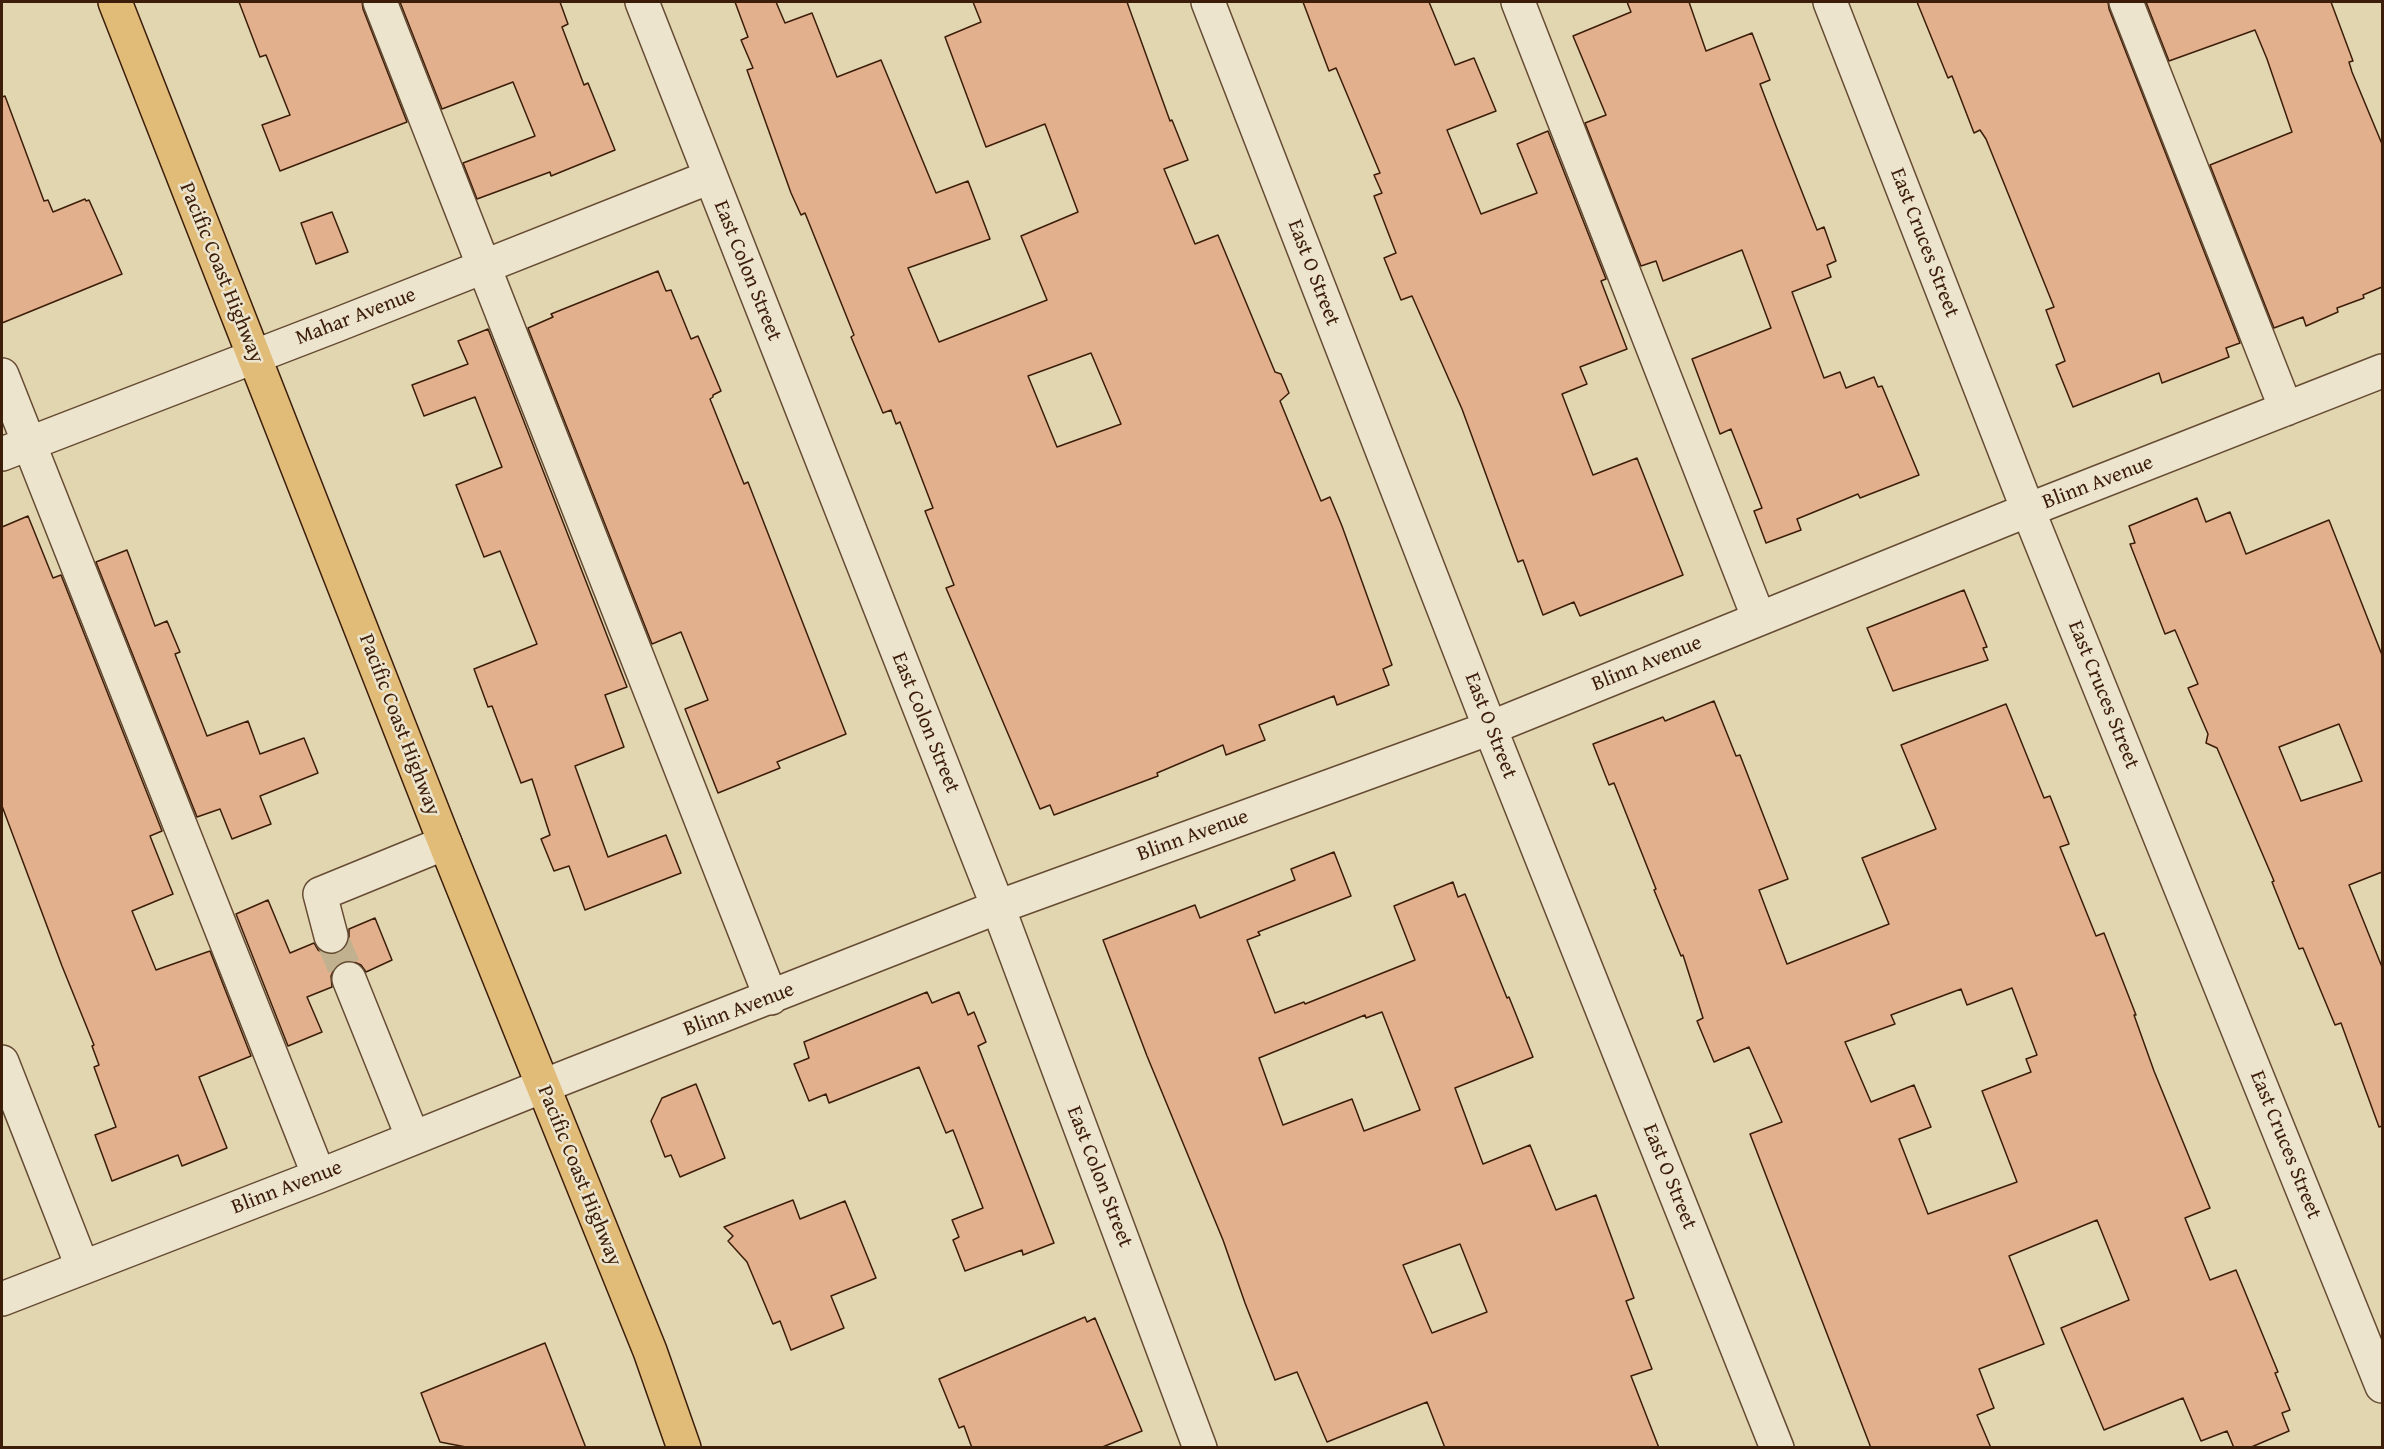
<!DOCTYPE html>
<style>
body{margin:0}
#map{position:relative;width:2384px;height:1449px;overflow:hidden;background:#e2d6b1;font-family:"Gentium Book Plus",serif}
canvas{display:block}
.frame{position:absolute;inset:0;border:3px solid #3c1d09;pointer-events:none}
</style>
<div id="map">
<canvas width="2384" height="1449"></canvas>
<div class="frame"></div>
</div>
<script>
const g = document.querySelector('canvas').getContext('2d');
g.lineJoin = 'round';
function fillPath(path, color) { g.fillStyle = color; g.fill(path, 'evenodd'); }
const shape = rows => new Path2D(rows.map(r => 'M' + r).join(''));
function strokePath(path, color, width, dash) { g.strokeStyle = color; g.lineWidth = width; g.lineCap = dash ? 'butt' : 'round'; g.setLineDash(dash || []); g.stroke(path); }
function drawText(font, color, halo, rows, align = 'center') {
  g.font = font + ' "Gentium Book Plus",serif'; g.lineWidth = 5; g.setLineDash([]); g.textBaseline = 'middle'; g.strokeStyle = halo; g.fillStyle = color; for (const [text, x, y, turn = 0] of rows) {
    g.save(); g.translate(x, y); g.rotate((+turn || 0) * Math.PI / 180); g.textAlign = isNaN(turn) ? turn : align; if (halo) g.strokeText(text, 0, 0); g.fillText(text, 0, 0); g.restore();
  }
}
const building = shape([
 [239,2,362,2,363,9,407,122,280,171,262,125,290,115,266,55,260,57,239,2],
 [400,2,560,2,568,24,562,27,584,85,588,83,615,150,551,176,550,172,477,199,463,163,535,136,513,82,442,109,400,2],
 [735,2,776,2,785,23,812,13,837,77,881,60,936,193,968,181,990,239,908,268,939,342,1047,300,1021,236,1078,212,1045,124,986,147,945,37,981,22,973,2,1127,2,1170,121,1172,120,1188,160,1164,169,1195,244,1218,235,1275,372,1281,374,1289,393,1280,401,1321,501,1330,497,1342,526,1392,665,1383,669,1389,685,1337,705,1334,696,1259,725,1265,740,1226,755,1223,745,1157,773,1158,776,1054,815,1050,805,1040,809,946,588,954,585,925,511,933,508,900,422,896,424,891,410,883,413,851,337,854,335,805,213,801,215,791,193,747,70,753,68,741,40,748,37,735,2],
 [1091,353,1121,424,1057,447,1028,376,1091,353],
 [1303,2,1429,2,1455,65,1474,58,1496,111,1447,130,1481,214,1537,193,1517,144,1548,131,1606,279,1601,281,1627,349,1580,367,1587,384,1562,394,1593,475,1637,458,1683,575,1580,616,1574,602,1543,615,1523,560,1518,562,1462,409,1412,296,1401,300,1384,258,1396,253,1374,196,1382,193,1374,175,1380,173,1336,68,1329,71,1303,2],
 [1627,2,1689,2,1706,51,1752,33,1770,80,1760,84,1776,126,1817,230,1824,227,1836,261,1827,265,1831,277,1792,292,1824,378,1840,372,1846,388,1874,377,1878,387,1882,386,1919,475,1860,498,1858,494,1797,519,1801,530,1766,543,1754,511,1762,508,1731,429,1720,434,1692,359,1771,328,1742,250,1663,281,1656,261,1641,266,1585,123,1606,115,1573,36,1631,12,1627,2],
 [1917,2,2108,2,2109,9,2240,343,2226,348,2229,357,2162,383,2159,373,2073,407,2056,365,2065,361,2046,310,2054,307,1986,139,1980,130,1974,133,1952,76,1948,78,1917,2],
 [2146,2,2331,2,2353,61,2349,62,2352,72,2382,144,2382,287,2363,295,2364,298,2337,308,2338,312,2306,326,2303,317,2274,328,2210,165,2292,132,2267,59,2255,30,2169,61,2146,2],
 [5,96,44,201,48,200,53,212,85,199,86,201,89,200,122,274,2,323,2,97,5,96],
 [332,212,348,252,316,264,301,223,332,212],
 [658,271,666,291,671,290,691,339,698,336,721,391,713,395,713,397,710,399,744,484,748,482,846,734,777,762,780,768,718,793,685,709,708,700,681,632,652,644,528,328,553,317,551,314,658,271],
 [488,329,627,687,605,695,624,747,575,766,608,857,666,835,681,873,585,910,569,866,554,871,541,839,550,835,532,779,521,783,492,706,488,707,474,669,537,644,500,551,484,557,456,485,502,467,475,397,424,416,412,385,468,364,458,341,488,329],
 [2197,498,2206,522,2230,512,2246,554,2329,520,2382,655,2382,872,2349,885,2382,967,2382,1126,2379,1127,2341,1023,2335,1025,2303,948,2299,949,2272,882,2274,881,2217,748,2206,743,2208,734,2188,688,2198,684,2175,630,2165,634,2130,544,2135,543,2129,526,2197,498],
 [2339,724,2362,781,2301,801,2279,747,2339,724],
 [28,516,53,578,61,575,162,831,150,836,173,894,132,911,156,970,210,951,251,1056,199,1077,227,1148,182,1166,178,1155,112,1181,95,1135,116,1127,94,1067,99,1065,92,1046,94,1045,62,966,2,806,2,527,28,516],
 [127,550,155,626,167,621,180,652,175,654,207,736,248,721,260,754,304,738,318,773,260,796,271,824,232,839,220,809,197,817,96,562,127,550],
 [1964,590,1987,647,1983,648,1988,660,1893,691,1867,628,1964,590],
 [1714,701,1736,756,1740,755,1788,879,1759,890,1787,964,1889,924,1862,858,1936,829,1901,745,2006,704,2044,798,2050,796,2069,844,2060,847,2096,936,2104,933,2136,1015,2134,1015,2154,1071,2210,1208,2185,1218,2210,1280,2236,1270,2278,1372,2275,1373,2290,1410,2282,1413,2289,1431,2249,1448,2234,1448,2227,1431,2201,1441,2183,1398,2104,1430,2061,1328,2129,1300,2097,1220,2009,1256,2044,1344,1979,1369,1994,1408,1977,1415,1991,1448,1871,1448,1750,1134,1782,1122,1749,1047,1714,1062,1697,1021,1703,1018,1683,955,1681,956,1654,890,1656,889,1614,783,1609,785,1593,744,1663,717,1665,721,1714,701],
 [2012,988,2037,1055,2026,1059,2031,1072,1982,1091,2017,1182,1928,1214,1899,1139,1931,1127,1914,1085,1871,1102,1845,1042,1895,1024,1891,1015,1961,989,1967,1005,2012,988],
 [1334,852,1351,896,1258,932,1260,935,1247,940,1275,1013,1304,1002,1305,1004,1415,960,1394,906,1453,882,1458,897,1465,894,1507,998,1509,997,1533,1057,1455,1088,1483,1164,1530,1145,1556,1210,1596,1195,1634,1298,1626,1301,1652,1369,1631,1376,1659,1448,1445,1448,1427,1402,1327,1442,1297,1372,1275,1380,1245,1303,1223,1240,1147,1056,1103,940,1195,905,1200,918,1295,880,1291,869,1334,852],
 [1382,1012,1420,1110,1364,1131,1352,1099,1283,1125,1259,1058,1365,1015,1366,1018,1382,1012],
 [1460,1244,1487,1312,1432,1333,1403,1265,1460,1244],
 [268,900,290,953,314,943,318,950,326,954,336,954,345,949,349,941,349,929,375,918,392,960,366,972,361,965,352,961,343,961,335,967,331,976,332,987,307,997,322,1032,288,1046,236,914,268,900],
 [927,992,932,1003,959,992,968,1015,974,1012,986,1042,978,1046,1054,1243,1023,1255,1022,1250,965,1271,953,1240,959,1237,952,1220,983,1208,953,1130,946,1133,919,1067,829,1103,826,1094,809,1101,794,1064,809,1058,804,1042,927,992],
 [696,1084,725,1158,680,1177,671,1155,665,1157,651,1121,662,1098,696,1084],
 [793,1200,800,1219,845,1201,876,1278,831,1296,844,1328,791,1350,780,1321,773,1324,747,1262,728,1241,733,1236,724,1227,793,1200],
 [1085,1317,1087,1322,1095,1318,1142,1431,1100,1448,972,1448,964,1426,959,1428,939,1379,1085,1317],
 [545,1343,586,1448,471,1448,440,1442,421,1393,545,1343]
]);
fillPath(building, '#e2b08d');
strokePath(building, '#3c1d09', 1.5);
strokePath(shape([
 [331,936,349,979]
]), '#c1b18f', 33, [33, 16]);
const minor = shape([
 [380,2,771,998],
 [642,2,998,907,1200,1448],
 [1208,2,1490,728,1777,1448],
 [1518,2,1759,619],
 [1830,2,2028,510,2382,1386],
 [2126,2,2286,409],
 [2,375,319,1176],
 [2,454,339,324,710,177],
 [331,936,320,894,445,843],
 [349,979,413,1138],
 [2,1062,82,1266],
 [2,1299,319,1176,543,1086,998,907,1490,728,2028,510,2382,371]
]);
const highway = shape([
 [115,2,445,843,650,1351,684,1448]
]);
strokePath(minor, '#664b33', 36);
strokePath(highway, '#3c1d09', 36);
strokePath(minor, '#ece4cc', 33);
strokePath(highway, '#e1bb78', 33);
drawText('21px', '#3c1d09', '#ece4cc', [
 ["East Cruces Street",1924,243,69],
 ["East Colon Street",747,271,68],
 ["Pacific Coast Highway",221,273,68],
 ["East O Street",1313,273,69],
 ["Mahar Avenue",356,317,-21],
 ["Blinn Avenue",2098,483,-21],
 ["Blinn Avenue",1647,664,-22],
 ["East Cruces Street",2103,695,68],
 ["East Colon Street",925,723,68],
 ["Pacific Coast Highway",399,725,69],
 ["East O Street",1490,726,69],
 ["Blinn Avenue",1193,836,-20],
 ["Blinn Avenue",739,1010,-21],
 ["East Cruces Street",2285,1145,68],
 ["Pacific Coast Highway",579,1176,68],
 ["East Colon Street",1099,1177,69],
 ["East O Street",1669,1177,68],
 ["Blinn Avenue",287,1188,-21]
]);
</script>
